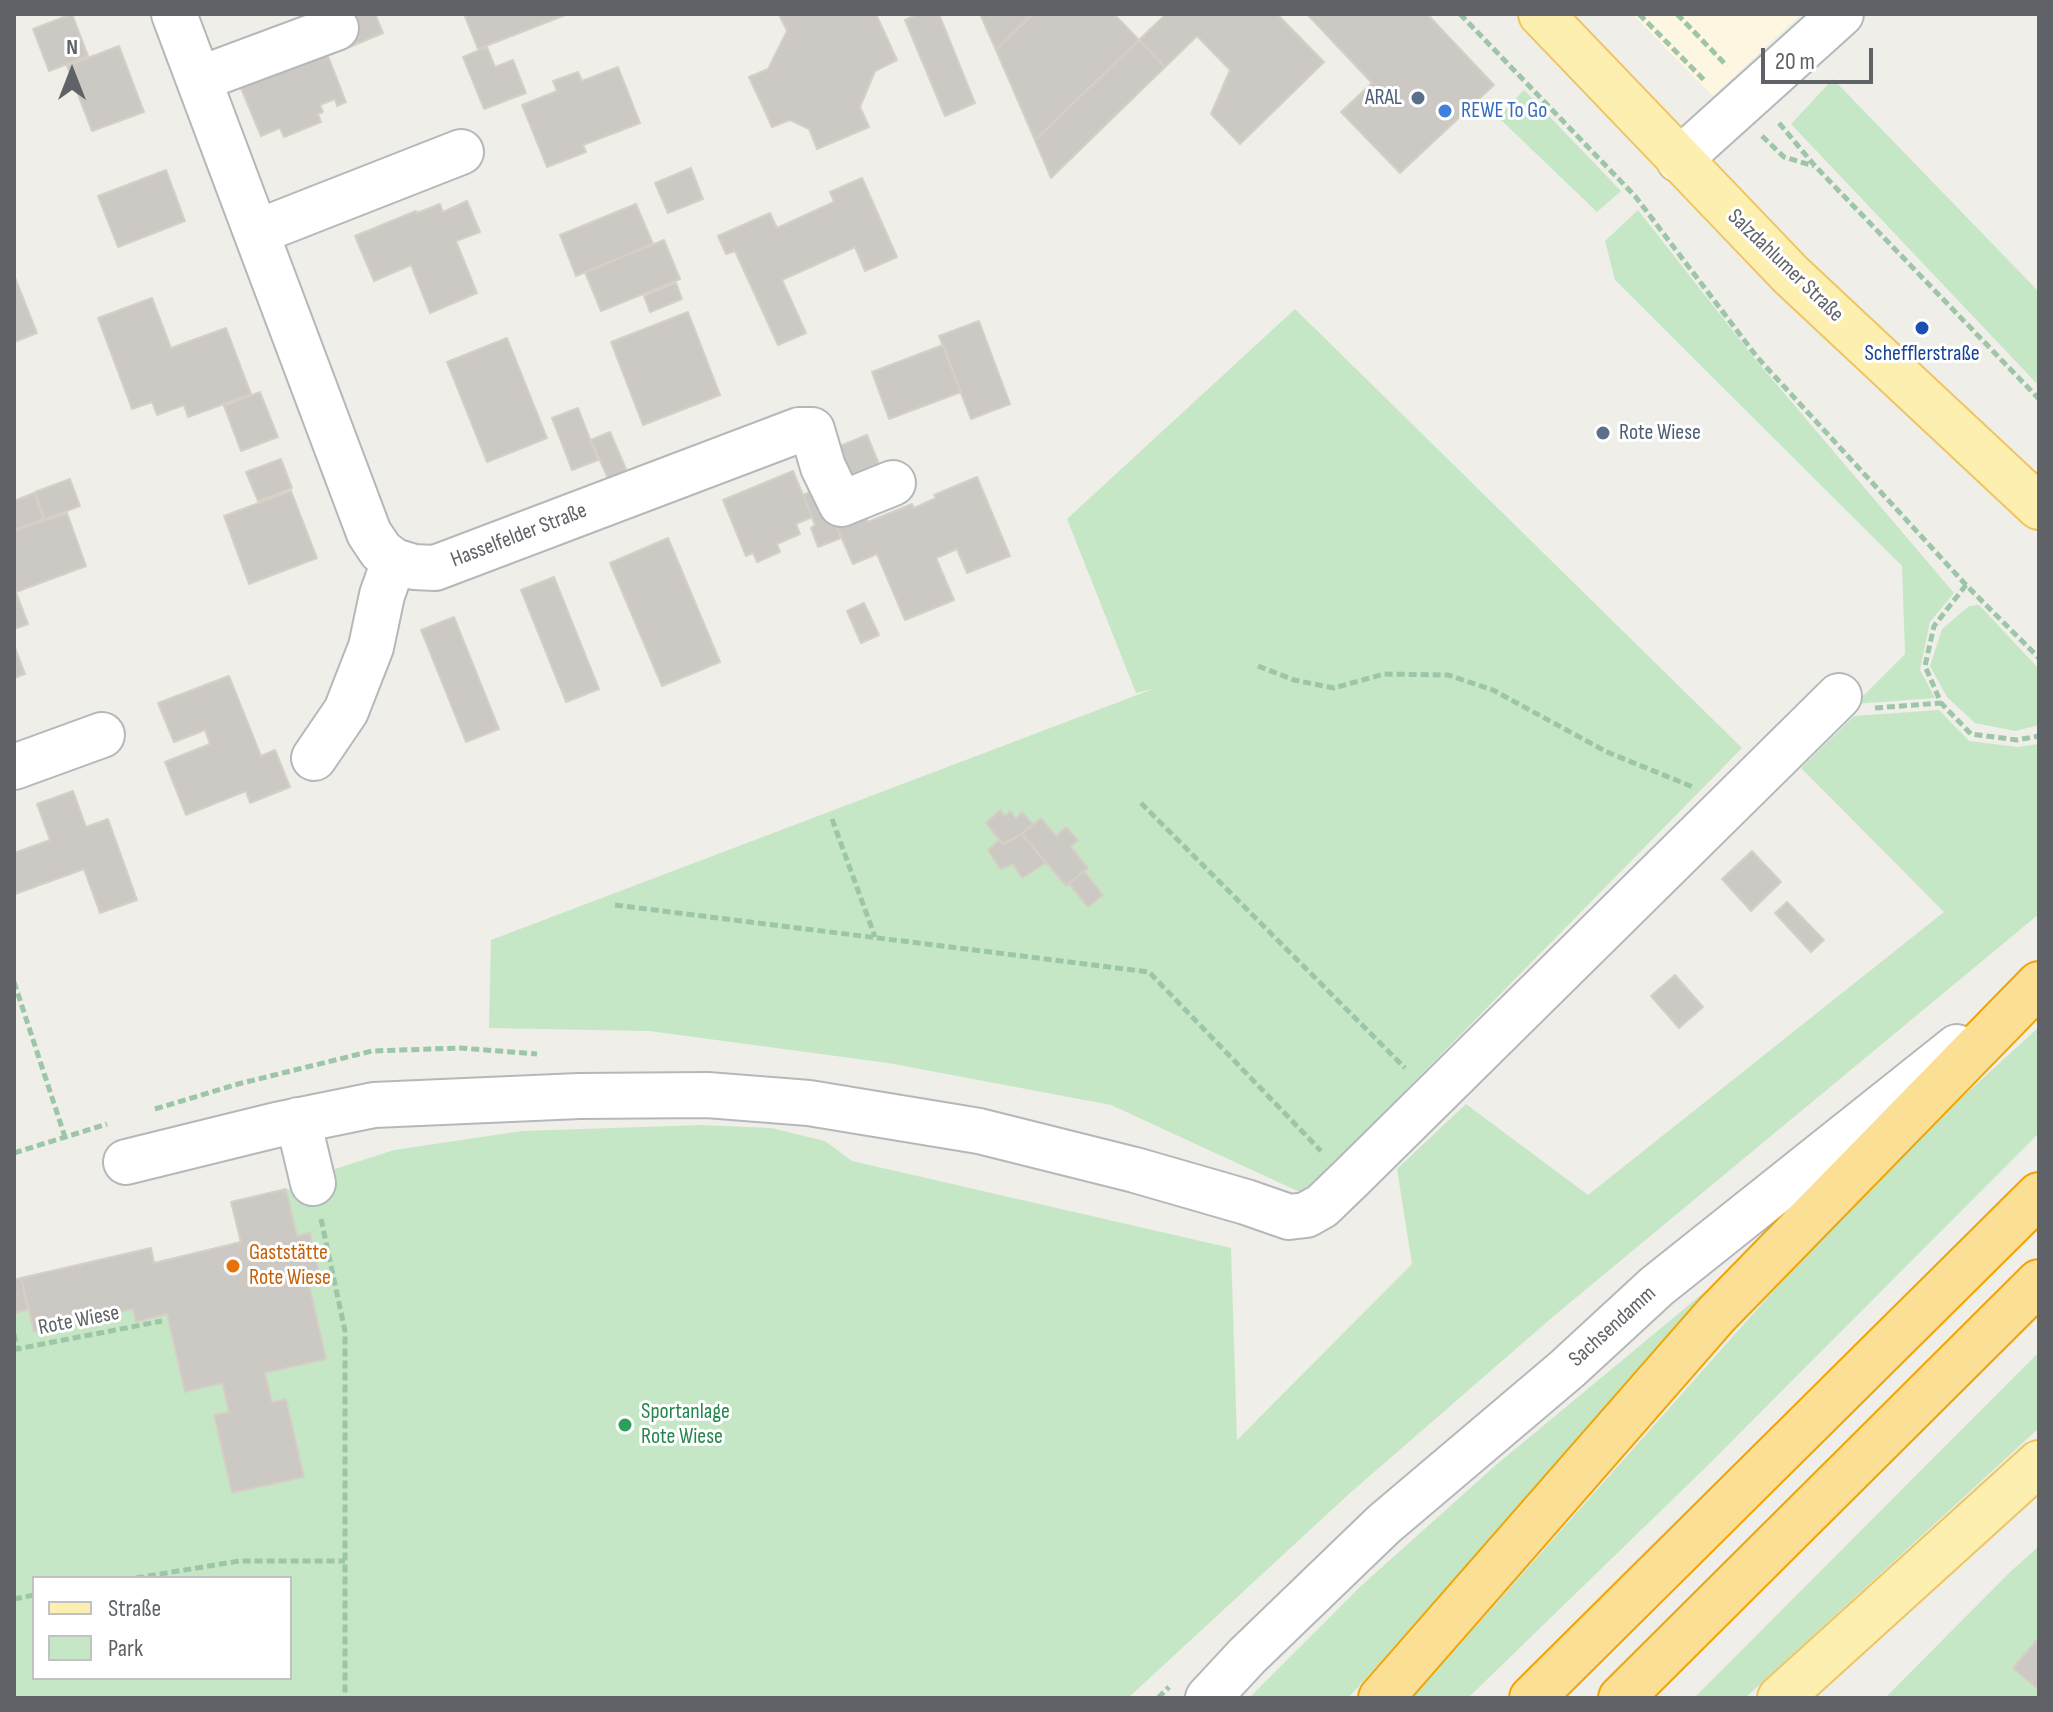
<!DOCTYPE html>
<meta charset="utf-8">
<style>
body{margin:0}
#map{position:relative;width:2053px;height:1712px;overflow:hidden;background:#f0eee8;font-family:"Sofia Sans Condensed",sans-serif}
canvas{display:block}
.frame{position:absolute;inset:0;border:16px solid #5f6367;pointer-events:none}
.legend{position:absolute;left:32px;top:1576px;width:260px;height:104px;box-sizing:border-box;background:#fff;border:2px solid #bfc1c2;margin:0;padding:10px 14px;list-style:none;font-size:24px;color:#5f6367}
.legend li{display:flex;align-items:center;gap:16px;height:40px}
.legend b{width:40px;border:2px solid #bfc1c2}
.north{position:absolute;left:32px;top:32px;width:80px;height:80px;-webkit-text-stroke:6px #fff;paint-order:stroke;rotate:0deg;font-size:22px;font-weight:700;line-height:32px;text-align:center;color:#5f6367}
.north::after{content:'';display:block;margin:auto;width:28px;height:36px;background:#5f6367;clip-path:polygon(50% 0,100% 100%,50% 72%,0 100%)}
.scale{position:absolute;left:1761px;top:48px;width:112px;height:36px;box-sizing:border-box;border:4px solid #5f6367;border-top:0;padding-left:10px;font-size:24px;line-height:28px;white-space:nowrap;color:#5f6367;-webkit-text-stroke:6px #fff;paint-order:stroke}
</style>
<div id="map">
<canvas width="2053" height="1712"></canvas>
<div class="frame"></div>
<ul class="legend">
<li><b style="height:10px;background:#fdefb0"></b>Straße</li>
<li><b style="height:22px;background:#c6e7c5"></b>Park</li>
</ul>
<div class="north">N</div>
<div class="scale">20 m</div>
</div>
<script>
const g = document.querySelector('canvas').getContext('2d');
g.lineJoin = 'round';
function fillPath(path, color) { g.fillStyle = color; g.fill(path, 'evenodd'); }
const shape = rows => new Path2D(rows.map(r => 'M' + r).join(''));
function strokePath(path, color, width, dash) { g.strokeStyle = color; g.lineWidth = width; g.lineCap = dash ? 'butt' : 'round'; g.setLineDash(dash || []); g.stroke(path); }
function drawText(font, color, halo, rows, align = 'center') {
  g.font = font + ' "Sofia Sans Condensed",sans-serif'; g.lineWidth = 6; g.setLineDash([]); g.textBaseline = 'middle'; g.strokeStyle = halo; g.fillStyle = color; for (const [text, x, y, turn = 0] of rows) {
    g.save(); g.translate(x, y); g.rotate((+turn || 0) * Math.PI / 180); g.textAlign = isNaN(turn) ? turn : align; if (halo) g.strokeText(text, 0, 0); g.fillText(text, 0, 0); g.restore();
  }
}
fillPath(shape([
 [1632,14,1801,14,1713,96]
]), '#fdf6e0');
fillPath(shape([
 [1833,79,2039,292,2039,386,1791,124],
 [1524,90,1621,191,1597,212,1498,117],
 [1638,210,1755,359,1954,593,1930,622,1920,670,1935,698,1855,704,1905,654,1902,566,1615,280,1605,241],
 [1295,309,1742,748,1304,1194,1111,1105,888,1063,649,1031,489,1028,491,940,1153,689,1136,693,1067,519],
 [1979,605,2039,669,2039,725,2015,731,1975,723,1947,697,1930,666,1942,629,1969,606],
 [1939,710,1969,741,2018,747,2039,744,2039,914,1555,1315,1350,1493,1128,1698,14,1698,14,1279,151,1248,155,1263,240,1243,231,1202,334,1179,332,1170,394,1150,522,1131,702,1125,771,1128,825,1141,852,1161,1231,1248,1237,1440,1412,1264,1397,1169,1466,1104,1588,1195,1944,912,1801,768,1854,716],
 [34,1578,290,1578,290,1678,34,1678],
 [2039,1027,2039,1133,1704,1469,1468,1698,1412,1698,1783,1280,1902,1152],
 [1737,1265,1348,1698,1249,1698,1362,1585,1496,1465],
 [2039,1352,2039,1428,1745,1698,1694,1698],
 [2039,1546,2039,1698,1885,1698,2010,1572]
]), '#c6e7c5');
const building = shape([
 [72,14,88,56,49,71,33,29,72,14],
 [341,14,375,14,383,33,345,49,332,18,341,14],
 [464,14,568,14,478,49,464,14],
 [779,14,876,14,897,60,875,71,860,107,869,127,817,149,809,129,790,120,772,127,749,77,768,69,787,31,779,14],
 [918,14,939,14,975,103,945,116,905,20,918,14],
 [980,14,1033,14,996,50,980,14],
 [1033,14,1114,14,1139,40,1035,140,996,50,1033,14],
 [1166,14,1277,14,1324,62,1240,144,1211,114,1230,70,1197,36,1165,67,1139,40,1166,14],
 [1307,14,1427,14,1494,85,1400,173,1341,112,1372,83,1307,14],
 [1139,40,1165,67,1051,178,1035,140,1139,40],
 [119,46,144,112,92,131,67,66,119,46],
 [324,46,346,102,337,106,335,99,320,105,323,112,318,114,321,122,284,137,280,128,261,136,238,81,324,46],
 [487,47,495,67,513,60,526,93,484,109,463,57,487,47],
 [618,67,640,123,583,145,586,152,547,167,522,105,557,91,553,81,578,72,582,81,618,67],
 [691,168,703,199,668,213,655,183,691,168],
 [166,170,185,221,118,247,98,196,166,170],
 [862,178,897,257,865,271,855,247,782,280,806,333,778,345,735,251,726,254,718,236,770,213,777,228,834,202,830,192,862,178],
 [467,201,480,232,456,241,477,293,430,313,411,265,374,281,355,236,416,211,417,213,440,204,443,212,467,201],
 [636,204,653,244,576,276,560,235,636,204],
 [664,240,680,279,601,311,585,272,664,240],
 [14,275,37,333,14,342,14,275],
 [676,283,682,299,650,312,644,296,676,283],
 [152,298,171,348,226,328,251,394,188,417,184,405,157,415,152,402,132,409,98,318,152,298],
 [688,312,720,395,643,425,611,342,688,312],
 [979,321,1010,404,971,419,939,336,979,321],
 [507,338,547,438,487,462,447,362,507,338],
 [943,345,961,392,889,419,872,372,943,345],
 [260,392,278,437,241,451,224,406,260,392],
 [578,408,598,460,572,470,552,418,578,408],
 [610,432,629,476,610,483,591,440,610,432],
 [867,435,881,469,842,485,828,451,867,435],
 [281,459,292,488,258,501,246,472,281,459],
 [793,471,812,517,796,524,800,534,777,544,780,552,757,562,753,553,746,556,723,500,793,471],
 [977,477,1010,556,967,573,957,549,936,558,954,600,905,620,877,554,853,564,835,523,864,511,868,522,912,504,914,508,936,498,934,495,977,477],
 [70,479,80,506,45,519,35,492,70,479],
 [820,488,841,538,818,547,811,528,815,525,803,495,820,488],
 [291,491,317,558,249,584,224,516,291,491],
 [34,493,44,519,14,530,14,501,34,493],
 [67,513,86,566,16,592,28,624,14,629,14,531,67,513],
 [668,538,720,662,662,686,610,563,668,538],
 [554,577,599,689,566,702,521,590,554,577],
 [864,603,879,635,861,643,847,611,864,603],
 [454,617,499,729,466,742,421,630,454,617],
 [14,645,25,674,14,678,14,645],
 [229,676,261,756,275,750,290,787,250,803,246,791,186,815,165,762,210,744,205,730,174,742,158,703,229,676],
 [73,791,86,827,108,819,137,900,100,913,84,869,15,894,14,853,50,840,37,804,73,791],
 [1000,810,1005,816,1010,811,1016,819,1022,812,1033,824,1022,834,1003,844,986,823,1000,810],
 [1041,818,1056,836,1066,827,1078,840,1071,847,1088,868,1066,886,1022,834,1041,818],
 [1022,834,1046,863,1022,878,1013,864,1000,869,988,850,999,840,1003,844,1022,834],
 [1752,851,1781,882,1751,911,1722,879,1752,851],
 [1084,871,1103,895,1088,907,1069,884,1084,871],
 [1787,902,1824,940,1811,952,1775,913,1787,902],
 [1675,975,1703,1007,1679,1028,1651,996,1675,975],
 [286,1189,297,1236,310,1233,315,1255,321,1281,309,1284,326,1359,265,1373,272,1402,286,1399,304,1477,232,1493,214,1415,229,1412,222,1383,185,1392,167,1314,136,1322,133,1309,34,1332,21,1278,151,1248,154,1263,241,1242,231,1202,286,1189],
 [21,1278,28,1310,14,1313,14,1280,21,1278],
 [2039,1637,2039,1690,2013,1668,2039,1637]
]);
fillPath(building, '#ccc9c4');
strokePath(building, '#d5d0c6', 2);
const minor = shape([
 [174,14,369,533,381,551,394,561,414,567,435,568,799,430,812,430,823,467,841,504,893,483],
 [199,79,336,28],
 [1679,160,1841,14],
 [257,232,461,152],
 [314,758,346,711,371,647,382,595,394,561],
 [14,767,102,735],
 [298,1120,313,1183],
 [126,1162,276,1125,374,1105,579,1096,707,1095,809,1103,979,1131,1135,1170,1246,1202,1289,1217,1306,1215,1322,1206,1349,1180,1839,696],
 [1208,1698,1247,1656,1384,1524,1567,1369,1657,1286,1957,1047]
]);
const major = shape([
 [1541,14,1791,275,2039,507],
 [1780,1698,2039,1463]
]);
const highway = shape([
 [1381,1698,1716,1315,2039,984],
 [1532,1698,2039,1195],
 [1621,1698,2039,1282]
]);
strokePath(minor, '#b5b8bb', 48);
strokePath(major, '#eec563', 48);
strokePath(highway, '#f1a407', 48);
strokePath(shape([
 [1460,14,1635,196,1757,357,1966,585,2039,658],
 [1639,14,1706,82],
 [1677,14,1727,66],
 [1779,123,1815,166,2039,399],
 [1762,136,1784,157,1814,166],
 [1966,585,1934,626,1925,666,1941,703,1971,734,2017,740,2039,736],
 [1258,666,1294,680,1334,688,1384,674,1448,675,1493,690,1607,752,1693,787],
 [1875,708,1941,703],
 [1141,803,1405,1068],
 [832,819,875,937],
 [615,905,1149,972,1321,1151],
 [14,982,65,1137],
 [155,1109,238,1084,372,1051,460,1048,537,1054],
 [14,1153,107,1124],
 [321,1219,345,1331,345,1698],
 [315,1255,327,1252],
 [14,1334,17,1349,162,1321],
 [136,1578,239,1561,345,1561],
 [14,1599,34,1595],
 [1158,1698,1169,1687]
]), '#9dc5a8', 5, [8, 4]);
strokePath(minor, '#fff', 44);
strokePath(major, '#fdefb0', 44);
strokePath(highway, '#fadf95', 44);
for (const [x, y, r, color] of [
 [1418,98,8,"#5c6f8a"],
 [1445,111,8,"#3f7fe0"],
 [1922,328,8,"#1a4fb4"],
 [1603,433,8,"#5c6f8a"],
 [233,1266,8,"#e8710a"],
 [625,1425,8,"#2e9e5b"]
]) { const dot = new Path2D(); dot.arc(x, y, r, 0, 2 * Math.PI); g.fillStyle = color; g.fill(dot); strokePath(dot, '#fff', 3); }
drawText('22px', '#4e5e75', '#fff', [
 ["ARAL",1402,98],
 ["Rote Wiese",1619,433,"left"]
], 'right');
drawText('22px', '#366cbe', '#fff', [
 ["REWE To Go",1461,111]
], 'left');
drawText('22px', '#5f6367', '#fff', [
 ["Salzdahlumer Straße",1785,266,44],
 ["Hasselfelder Straße",519,536,-21],
 ["Rote Wiese",79,1321,-11],
 ["Sachsendamm",1613,1327,-42]
]);
drawText('22px', '#164399', '#fff', [
 ["Schefflerstraße",1922,354]
]);
drawText('22px', '#c56008', '#fff', [
 ["Gaststätte",249,1253],
 ["Rote Wiese",249,1278]
], 'left');
drawText('22px', '#27864d', '#fff', [
 ["Sportanlage",641,1412],
 ["Rote Wiese",641,1437]
], 'left');
</script>
